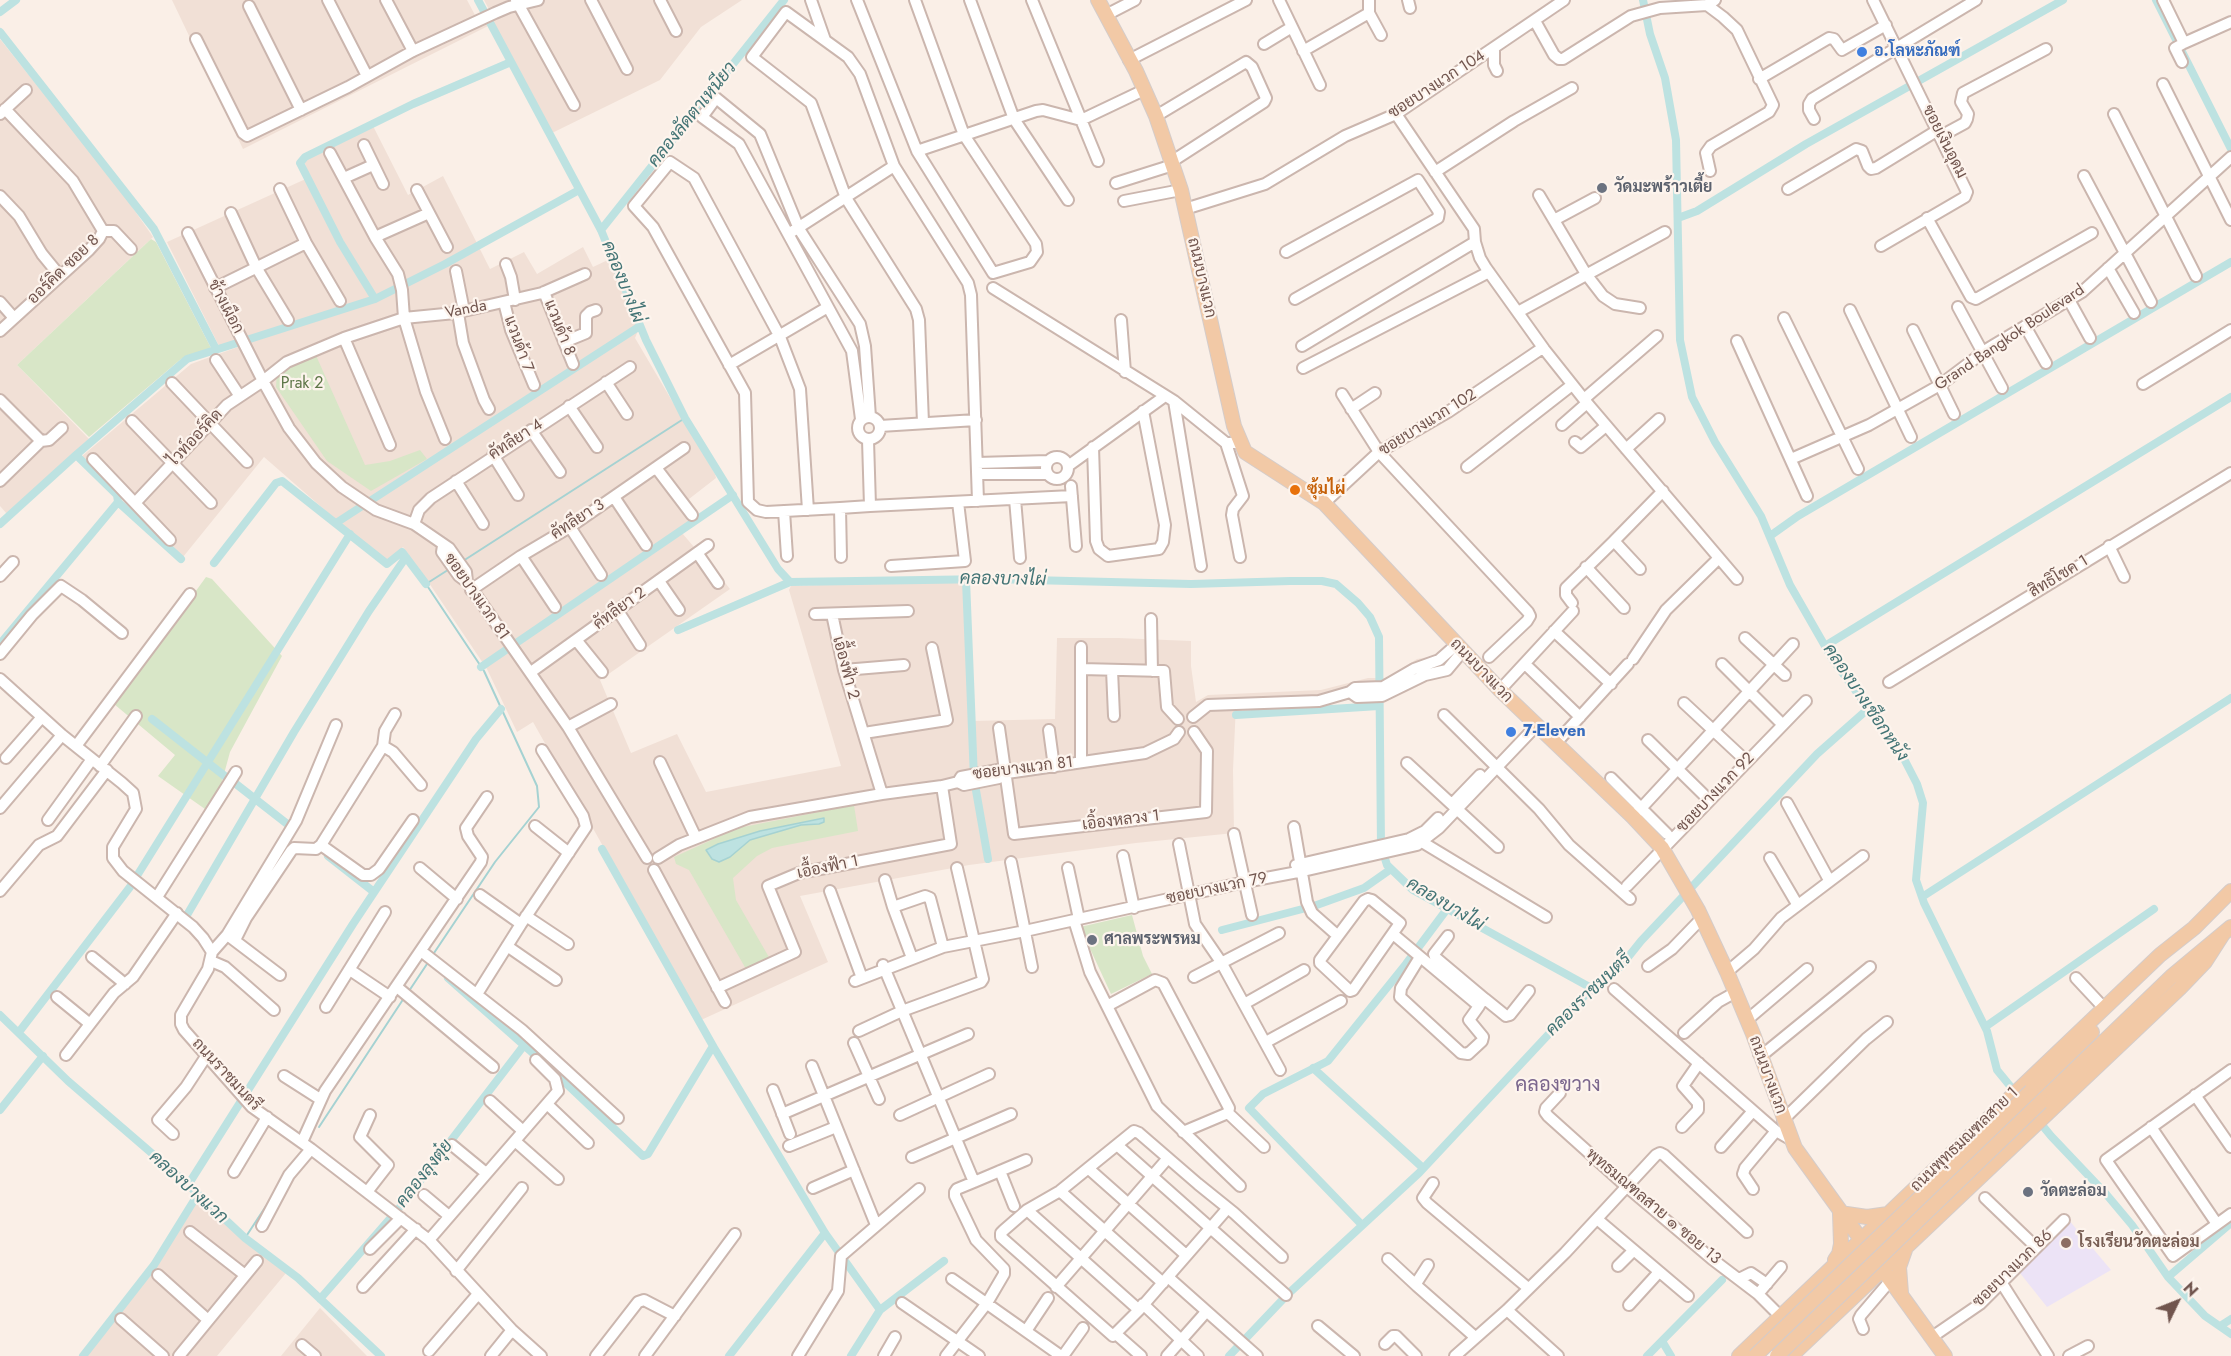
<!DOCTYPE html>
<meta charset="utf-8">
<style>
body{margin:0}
#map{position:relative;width:2231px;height:1356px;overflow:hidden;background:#faefe7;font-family:Jost,sans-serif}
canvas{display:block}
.north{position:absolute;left:2147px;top:1272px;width:60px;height:60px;-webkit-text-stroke:4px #fdf4ed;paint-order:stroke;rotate:47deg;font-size:16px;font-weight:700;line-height:24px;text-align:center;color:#71554e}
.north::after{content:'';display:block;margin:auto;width:21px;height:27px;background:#71554e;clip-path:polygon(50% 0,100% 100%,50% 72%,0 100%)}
</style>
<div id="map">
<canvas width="2231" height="1356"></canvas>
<div class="north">N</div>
</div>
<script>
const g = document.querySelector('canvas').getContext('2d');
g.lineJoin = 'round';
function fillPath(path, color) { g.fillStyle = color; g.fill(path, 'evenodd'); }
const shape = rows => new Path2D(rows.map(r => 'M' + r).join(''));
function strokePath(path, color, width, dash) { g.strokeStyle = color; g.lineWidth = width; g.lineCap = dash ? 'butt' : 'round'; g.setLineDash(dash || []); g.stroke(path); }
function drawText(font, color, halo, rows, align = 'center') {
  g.font = font + ' Jost,Sarabun,sans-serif'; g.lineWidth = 4.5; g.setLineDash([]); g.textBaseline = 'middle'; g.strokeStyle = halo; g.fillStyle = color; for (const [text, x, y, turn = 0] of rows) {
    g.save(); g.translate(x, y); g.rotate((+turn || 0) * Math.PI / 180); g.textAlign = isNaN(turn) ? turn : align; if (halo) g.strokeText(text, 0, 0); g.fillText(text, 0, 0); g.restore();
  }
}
fillPath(shape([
 [172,0,467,0,476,17,490,11,484,0,742,0,701,27,660,80,552,133,494,23,243,149],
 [0,39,119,188,153,237,17,365,89,439,7,514,0,506],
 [373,126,408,195,443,176,490,269,524,252,537,274,583,247,593,267,610,259,640,326,635,338,715,474,716,478,689,499,702,520,682,533,694,547,709,538,713,546,704,556,730,589,600,680,631,753,677,734,706,792,841,766,789,590,791,586,966,580,972,721,1055,719,1057,638,1118,638,1191,641,1191,666,1196,702,1208,695,1321,690,1368,678,1386,678,1417,659,1435,656,1448,644,1461,657,1447,670,1346,700,1236,704,1233,770,1234,833,1136,843,969,865,800,896,828,962,701,1020,533,722,517,732,487,669,431,586,403,547,387,560,334,518,264,457,183,557,81,457,191,364,238,347,235,341,219,346,167,242,310,177,304,161],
 [200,1198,286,1273,217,1356,83,1356,154,1265],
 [320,1308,367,1356,281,1356]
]), '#f1e0d6');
fillPath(shape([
 [2068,1219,2111,1270,2047,1307,2016,1268]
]), '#ece3f6');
fillPath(shape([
 [151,239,156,242,211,348,181,359,89,437,17,365],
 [314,351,365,465,390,461,420,450,427,459,371,491,327,461,276,387,277,372],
 [206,577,212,579,282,656,230,752,221,785,205,809,158,776,175,755,114,704],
 [854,805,858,831,772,848,757,856,733,878,736,900,770,959,746,969,689,870,676,864,674,857,738,828],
 [1132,915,1143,956,1152,974,1111,994,1080,927]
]), '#d8e6c7');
const water = shape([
 [824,818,824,822,819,824,801,825,750,840,730,857,719,862,712,859,706,850,718,844,760,831,824,818]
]);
fillPath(water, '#bde2e1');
strokePath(water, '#a5d2d2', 1.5);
strokePath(shape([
 [463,561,685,418],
 [432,956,495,862,539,807,537,786,484,671,426,584,451,568],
 [409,991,429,961],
 [319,1127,404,998],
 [245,1238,270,1200]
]), '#a5d2d2', 2);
strokePath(shape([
 [478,0,601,230,646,340,685,418,778,569,790,582,990,579,1191,584,1290,581,1322,581,1336,584,1358,603,1370,617,1379,637,1381,846,1387,865,1413,890,1595,990],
 [1643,0,1650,34,1665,78,1676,140,1680,340,1692,397,1715,442,1761,516,1790,585,1833,660,1901,753,1917,784,1923,803,1916,880,1924,903,1987,1031,1997,1070,2051,1136,2106,1194,2132,1225,2168,1277,2205,1316,2231,1334],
 [2156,0,2231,149],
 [0,12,16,0],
 [0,32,154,229,216,349],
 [1678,218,1697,211,1806,144,2063,0],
 [601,230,784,0],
 [375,299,340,242,300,163,305,157,413,104,511,62],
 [118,502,181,559],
 [336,523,640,326],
 [0,524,76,455,187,359,375,299,445,264,579,190],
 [1770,536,1798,516,2231,262],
 [214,563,276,483,282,481,387,564,402,552,426,584],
 [966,580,974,779,988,859],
 [678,630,790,582],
 [0,644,118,502,117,495,76,455],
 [1825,646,2231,397],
 [481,667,733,495],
 [1236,715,1379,706],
 [152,719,226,777],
 [236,784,286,823],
 [602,849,713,1046,825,1233,880,1310],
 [328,856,374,892],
 [1922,897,2231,698],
 [187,915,294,732,369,611,406,557],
 [1222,930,1314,906,1364,888,1391,869],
 [448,978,544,1063],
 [0,1015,68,1081,184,1181,245,1238,298,1278,381,1356],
 [1985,1027,2154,909],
 [19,1032,130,887,350,534],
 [1313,1068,1423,1168],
 [554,1072,643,1156,648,1154,713,1046],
 [0,1110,43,1056],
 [188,1185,353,924,476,739,501,709],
 [1362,1225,1249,1108,1263,1094,1328,1061,1406,964,1447,909],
 [2168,1277,2231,1223],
 [320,1299,400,1207,525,1044],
 [2220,1326,2231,1319],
 [1662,1341,1671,1356],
 [83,1356,154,1265,198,1194],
 [729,1356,825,1233],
 [851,1356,880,1310,944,1261],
 [1229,1356,1288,1294,1419,1173,1589,991,1595,990,1621,966,1641,941,1817,754,1869,708],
 [1647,1356,1722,1280]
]), '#bde2e1', 8);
const minor = shape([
 [328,0,367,76],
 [386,0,413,51],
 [516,0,574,105],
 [591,0,627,69],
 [660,0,676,31],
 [811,0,825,40],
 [857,0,917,151,993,273,1030,262,1037,252,1036,244,964,135,915,0],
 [970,0,1014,119,1068,200],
 [1032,0,1098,161],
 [1279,0,1320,85],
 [1408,0,1410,8],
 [1873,0,1967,192,1965,197,1881,246],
 [2163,0,2184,43,2231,22],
 [1707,5,1723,17,1737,30,1773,105,1769,112,1711,146,1706,153,1710,171],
 [249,6,301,110],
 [1369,13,1381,35],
 [1106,15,1135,0],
 [1535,21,1554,55,1559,59,1563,59,1631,16,1660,8,1707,5,1715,0],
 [196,39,243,133,247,136,348,87,413,51,495,13,509,7,538,0],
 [1264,44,1292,27],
 [1494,49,1494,65,1497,71],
 [1303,51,1369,13,1369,0],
 [1129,60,1246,0],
 [2182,62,2175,48,2184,43],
 [1759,79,1829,38,1834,39,1842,50,1886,25],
 [2163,84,2231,220],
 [0,114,26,90],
 [1396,114,1474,229,1475,242,1480,258,1486,268,1544,349,1587,403,1737,579],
 [2114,114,2196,276],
 [1156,116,1246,62,1252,67,1266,98,1264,102,1171,162],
 [1814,119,1809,110,1809,104,1812,99,1976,0],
 [1941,136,1965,123,1967,119,1968,114,1961,102,1963,93,2046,49],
 [364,145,383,184],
 [917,151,1036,111,1043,110,1081,120,1144,90],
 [330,153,375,237,398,274,402,290,404,318,426,392,445,439],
 [1435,172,1514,121,1572,88],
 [2084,176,2151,302],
 [344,178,373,165],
 [1116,183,1173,165],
 [280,189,306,243,340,301],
 [1788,189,1856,149,1862,151,1868,166,1871,169,1876,168,1938,130],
 [417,190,447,247],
 [1539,195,1586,274,1603,296,1615,304,1640,308],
 [0,196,19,216,42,254,60,276],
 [1124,201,1181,190],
 [1185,209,1265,184,1345,136,1396,114,1564,0],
 [231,213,256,267,288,320],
 [1927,218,1971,297,1976,299,2092,233],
 [1554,220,1595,198],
 [103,231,114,231,131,249],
 [793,231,894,166],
 [188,233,263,381,289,428,316,463,342,487,376,510,414,524,449,548,466,572,467,582],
 [375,237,429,213],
 [1286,252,1418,180,1439,212,1438,218,1295,299],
 [506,264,511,277,515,300],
 [2108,268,2134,313],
 [456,271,464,311],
 [215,288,306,243],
 [993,288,1174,401,1226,443,1240,443],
 [544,292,573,364],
 [2069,300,2090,338],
 [0,302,14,318],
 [504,302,511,330,534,385],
 [1958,307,2002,388],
 [1850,310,1911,437],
 [1518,312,1665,232],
 [458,313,463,343,484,400,489,409],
 [1784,318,1858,469],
 [1121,320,1125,372],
 [2025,326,2046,363],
 [1913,330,1954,414],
 [0,331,89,250,99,239,103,231,73,181,5,109],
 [344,338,390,445],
 [1737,341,1807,496],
 [564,342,586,333,586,316,590,312,596,310],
 [1302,346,1475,242],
 [216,360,239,395],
 [729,365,828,307],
 [1303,368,1489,272],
 [606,382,627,414],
 [172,383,247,462],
 [2143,384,2231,330],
 [1342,394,1379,452,1528,612,1530,616,1527,621,1489,657],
 [1584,399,1657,336],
 [0,400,41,441],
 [1174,401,1201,566],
 [569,406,597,447],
 [1351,409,1375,393],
 '858 428a11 11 0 1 1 22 0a11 11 0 1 1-22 0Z',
 [861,419,852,351,739,144,702,117,716,98,760,134,799,229,860,324,865,346,870,417],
 [132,421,211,503],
 [923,423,919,320,916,309,846,198,811,103,752,57,786,12,848,57,860,74,894,166,968,283,971,295,978,501],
 [1562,425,1587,403],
 [880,426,976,420],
 [531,430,560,472],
 [868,440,870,506],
 [41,441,49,440,62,428],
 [1575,442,1581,447,1606,426],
 [1226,443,1243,496,1233,509,1232,515,1240,557],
 [1093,447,1096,541,1099,549,1108,556,1159,549,1163,542,1165,525,1143,411],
 [1626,449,1659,419],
 [493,455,518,495],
 '1046 468a11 11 0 1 1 22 0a11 11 0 1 1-22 0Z',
 [93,459,170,540],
 [1791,459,1869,425,1940,385,1989,348,2082,292,2231,157],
 [977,463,1048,461],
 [1068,466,1165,396],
 [1467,467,1572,385],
 [657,469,692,515],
 [978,474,1047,474],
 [0,481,41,441],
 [456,481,483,524],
 [1071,486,1076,546],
 [614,497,646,545],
 [1015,499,1020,558],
 [135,503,227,405,263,381,287,362,344,338,404,318,455,313,542,293,585,274],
 [1324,503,1379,452,1448,412,1538,351],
 [840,508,841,557],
 [808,510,800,389,780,337,694,178,670,162,634,206,653,227,745,393,748,502,757,510,766,512,840,508,870,506,1072,496],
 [784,511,787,556],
 [414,524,419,510,431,498,630,367],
 [570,527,601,575],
 [443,546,442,552,459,576,467,582,568,727,647,858],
 [2109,546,2124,577],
 [698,554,718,583],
 [521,556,555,607],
 [891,566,965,561,958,502],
 [1586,567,1624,608],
 [1640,569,1614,541,1663,491],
 [0,576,13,562],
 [659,581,679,610],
 [471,590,521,556,570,527,684,448],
 [1572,603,1566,595,1566,588,1614,541],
 [618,611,640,645],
 [815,614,908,611],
 [832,614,844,670,882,794],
 [1151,619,1152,671],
 [1554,631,1611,684],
 [1745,638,1785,675],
 [577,641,602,672],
 [1081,647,1081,669],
 [0,654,32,615,61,586,82,600,122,633],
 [1633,659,1666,610,1719,558],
 [1525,664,1580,717],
 [1722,664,1779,721],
 [844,670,904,665],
 [1112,670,1114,716],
 [531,672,708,545],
 [0,679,62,735,122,783,133,793,136,809,113,847,113,858,123,871,193,927,203,938,212,952,208,969,181,1015,181,1024,184,1030,252,1107,311,1149,429,1240,512,1330,541,1356],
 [1889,682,2231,473],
 [1500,690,1573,611],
 [1350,692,1357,697,1382,696,1425,675,1447,670,1462,652],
 [1684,703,1743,758],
 [1444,715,1539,809,1569,845,1630,899],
 [1193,717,1208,705,1319,701,1350,692,1355,688,1383,687,1414,669,1439,660,1456,645],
 [568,727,611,704],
 [999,728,1014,834,1206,812,1207,751,1194,732],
 [1049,730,1054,767],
 [864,733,947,720,932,648],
 [1648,740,1705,796],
 [1556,743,1628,664],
 [76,746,190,594],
 [383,746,385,731,395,714],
 [6,758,42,717],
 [660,762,696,838],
 [1081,762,1081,669,1164,671,1167,707,1178,719],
 [1407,763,1498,847],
 [100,766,136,716],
 [1611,778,1667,834],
 [958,782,964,785,999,778,1006,773],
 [1453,803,1480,775],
 [1787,803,1829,880],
 [0,808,62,735],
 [1633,817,1793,644],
 [48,820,92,759],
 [535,826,569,853],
 [1294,827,1307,902,1312,913,1338,936],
 [1234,834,1252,915],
 [1422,842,1546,917],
 [1179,844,1195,924,1221,962,1280,1070],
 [321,845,363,875,371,875,379,869,413,820],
 [1123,856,1134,908],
 [658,858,679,845,750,817,882,794,942,786,958,782,961,777,998,770,1007,773,1145,753,1174,739,1179,732],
 [1770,858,1797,904],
 [1011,862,1032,967],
 [1296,865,1409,839,1425,831,1438,818],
 [420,868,457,899],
 [1068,868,1079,919],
 [654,870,725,1002],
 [885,880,893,907],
 [1627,886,1806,701],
 [0,891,39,845,57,836,107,770],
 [830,891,862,978],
 [480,895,521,924],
 [157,897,236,772],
 [1368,899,1372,900,1400,923,1353,990,1350,991,1320,963,1320,960,1364,901,1368,899],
 [526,916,568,944],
 [1074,920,1090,972,1157,1106,1240,1186],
 [1393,934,1479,1006,1469,1020,1483,1037,1482,1041,1468,1054,1461,1053,1400,997,1401,988,1420,957],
 [1448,936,1434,954,1435,957,1485,999],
 [230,937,280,975],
 [235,940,246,918,291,851,294,848,316,849,321,845,383,746,393,752,421,785],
 [507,946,556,980],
 [421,951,522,1030,618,1118],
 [212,952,227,935,296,821,336,725],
 [92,957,125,984],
 [912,958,893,907,925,896,930,898,943,947],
 [211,961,225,967,274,1010],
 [883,965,974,1182,957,1189,955,1192,955,1196,976,1240,1004,1269,1004,1274,987,1303,946,1356],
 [1648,966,1672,949,1702,918],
 [350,970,390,997],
 [1727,972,1754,949,1781,918,1863,856],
 [1194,977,1279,933],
 [2076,978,2104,1008],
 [855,981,943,947,1025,931,1245,882,1303,871,1417,845,1439,828,1537,725],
 [397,987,493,1067],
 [717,988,795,952,768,886,799,873,951,844,942,786],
 [1614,989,1776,1131,1790,1139],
 [477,994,521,924,586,827,583,816,542,750],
 [57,997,90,1024],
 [1481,1003,1485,999,1506,1016,1510,1015,1529,991],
 [1244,1004,1304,970],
 [1107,1006,1155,980,1163,983,1229,1108,1228,1113,1183,1132],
 [326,1007,385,912],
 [1747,1020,1807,969],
 [859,1031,902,1011,981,982,983,979,957,868],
 [1684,1033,1718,1002,1736,992],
 [1266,1042,1341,1001],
 [854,1043,879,1099],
 [1759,1054,1766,1052,1870,967],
 [66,1055,114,993,133,977,177,913],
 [812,1066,876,1225],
 [2231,1070,2106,1160,2173,1256,2231,1214],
 [284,1076,320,1099],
 [773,1090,790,1134],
 [1560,1093,1546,1108,1545,1112,1548,1116,1627,1187,1712,1259,1758,1294,1780,1316],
 [2195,1095,2231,1147],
 [490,1101,523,1131],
 [547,1104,588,1143],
 [1228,1113,1264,1147],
 [782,1114,968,1034],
 [900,1115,989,1074],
 [1783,1120,1866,1039,1887,1022],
 [1682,1127,1698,1110,1698,1103,1683,1086,1699,1063],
 [2151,1127,2217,1224],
 [173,1134,158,1120,186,1087,207,1055],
 [515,1141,558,1179],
 [302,1142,325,1091,481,862,482,857,468,836,466,828,487,797],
 [452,1145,486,1173],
 [1117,1145,1286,1295],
 [789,1146,836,1127],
 [1721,1147,1753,1111],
 [912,1157,1011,1114],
 [1089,1169,1186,1255],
 [1000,1171,1014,1206],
 [234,1172,267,1117],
 [974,1182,1026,1160],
 [1433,1183,1423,1198,1427,1203,1528,1288],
 [813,1188,854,1170],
 [1753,1189,1743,1174,1745,1168,1776,1131],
 [1060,1191,1163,1283],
 [367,1192,388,1165,360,1137,370,1115],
 [424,1195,449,1216],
 [1985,1198,2036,1247],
 [1227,1209,1139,1310,1113,1336,1001,1237,1001,1233,1004,1230,1027,1210,1060,1191,1134,1131,1139,1133,1198,1184,1234,1213,1282,1257],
 [1027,1210,1139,1310],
 [1597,1219,1688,1296],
 [262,1226,289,1175,311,1149],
 [190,1232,245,1275],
 [429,1240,558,1091,555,1079,536,1060],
 [370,1249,401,1218],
 [1388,1259,1417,1286],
 [1428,1265,1417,1282,1417,1286,1475,1337],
 [1618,1266,1633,1251],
 [456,1271,522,1188],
 [158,1275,208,1320],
 [1168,1277,1257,1356],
 [952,1279,1061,1356],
 [1739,1279,1751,1273,1767,1284],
 [2001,1282,2048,1356],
 [363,1287,416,1229],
 [1056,1287,1168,1158],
 [1758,1294,1781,1267],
 [902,1303,979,1356],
 [1143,1304,1198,1356],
 [1629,1305,1659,1272],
 [1507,1310,1558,1356],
 [121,1319,163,1356],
 [1318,1326,1354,1356],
 [1863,1329,1859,1319,1861,1315,1890,1281],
 [1026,1331,1048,1298],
 [1116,1334,1141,1356],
 [1932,1337,1980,1304,2064,1220],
 [1385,1344,1393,1336,1396,1336,1416,1356],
 [302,1345,315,1356],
 [429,1351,478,1294],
 [179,1356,257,1261],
 [491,1356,512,1330],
 [596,1356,638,1302,644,1300,675,1316],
 [645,1356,735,1234],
 [798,1356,838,1291,841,1256,919,1189],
 [884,1356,895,1337],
 [1063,1356,1083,1328],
 [1167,1356,1206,1312],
 [1455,1356,1507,1310,1565,1253,1656,1155,1660,1153,1664,1155,1747,1232],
 [2069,1356,2088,1346]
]);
const major = shape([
 [1098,0,1136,71,1156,116,1181,190,1234,426,1245,452,1324,503,1500,690,1633,817,1662,848,1698,910,1727,972,1753,1034,1795,1148,1945,1356],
 [2031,1091,2092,1032],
 [2041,1102,2171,977,2231,927],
 [1840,1213,1867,1217,1888,1214],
 [1835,1260,1839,1254,1841,1244,1840,1213],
 [1901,1293,1899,1267,1905,1250],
 [1739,1356,2160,955,2194,928,2231,891],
 [1791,1356,2180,988,2205,962,2223,934]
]);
strokePath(minor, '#cbb6ae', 14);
strokePath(major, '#d4ccca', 16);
strokePath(minor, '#fff', 10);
strokePath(major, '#f2c9a6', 14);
const majorBridge = shape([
 [1755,1356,2031,1091],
 [1777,1356,2041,1102]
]);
strokePath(majorBridge, '#d4ccca', 16, []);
strokePath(majorBridge, '#f2c9a6', 14);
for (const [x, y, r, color] of [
 [1862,52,6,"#3f7fe0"],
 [1602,188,6,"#6b7280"],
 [1295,490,6,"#e8710a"],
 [1511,732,6,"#3f7fe0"],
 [1092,940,6,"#6b7280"],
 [2028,1192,6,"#6b7280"],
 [2066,1243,6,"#8d6e63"]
]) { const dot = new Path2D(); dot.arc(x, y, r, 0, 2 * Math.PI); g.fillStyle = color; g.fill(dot); strokePath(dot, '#fdf4ed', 2); }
drawText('bold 16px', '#366cbe', '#fdf4ed', [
 ["อ.โลหะภัณฑ์",1874,52],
 ["7-Eleven",1523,732]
], 'left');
drawText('16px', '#71554e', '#fdf4ed', [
 ["ซอยบางแวก 104",1437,85,-33],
 ["ซอยเงินอุดม",1944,142,63],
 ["ออร์คิด ซอย 8",64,270,-44],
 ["ถนนบางแวก",1201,278,77],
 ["ช้างเผือก",225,307,62],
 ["Vanda",466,310,-11],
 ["แวนด้า 8",559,328,68],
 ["Grand Bangkok Boulevard",2010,338,-34],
 ["แวนด้า 7",518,344,70],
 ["ซอยบางแวก 102",1428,423,-32],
 ["ไวท์ออร์คิด",196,438,-47],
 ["คัทลียา 4",516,440,-33],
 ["คัทลียา 3",578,520,-33],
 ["สิทธิโชค 1",2059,577,-31],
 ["ซอยบางแวก 81",476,597,55],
 ["คัทลียา 2",620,609,-36],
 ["เอื้องฟ้า 2",845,668,75],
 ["ถนนบางแวก",1481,671,46],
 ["ซอยบางแวก 81",1023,769,-7],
 ["ซอยบางแวก 92",1716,793,-46],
 ["เอิ้องหลวง 1",1121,821,-7],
 ["เอื้องฟ้า 1",828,868,-12],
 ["ซอยบางแวก 79",1217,889,-12],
 ["ถนนราชมนตรี",226,1075,47],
 ["ถนนบางแวก",1767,1075,70],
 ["ถนนพุทธมณฑลสาย 1",1965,1140,-44],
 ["พุทธมณฑลสาย ๑ ซอย 13",1653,1207,40],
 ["ซอยบางแวก 86",2013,1269,-44]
]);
drawText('bold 16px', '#5b616d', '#fdf4ed', [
 ["วัดมะพร้าวเตี้ย",1614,188],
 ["ศาลพระพรหม",1104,940],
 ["วัดตะล่อม",2040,1192]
], 'left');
drawText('16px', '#5d7647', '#fdf4ed', [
 ["Prak 2",302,384]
]);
drawText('bold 16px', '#c56008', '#fdf4ed', [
 ["ซุ้มไผ่",1307,490]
], 'left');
drawText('bold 16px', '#785e54', '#fdf4ed', [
 ["โรงเรียนวัดตะล่อม",2078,1243]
], 'left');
drawText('italic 18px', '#437475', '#fdf4ed', [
 ["คลองลัดตาเหนียว",693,115,-51],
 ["คลองบางไผ่",622,282,68],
 ["คลองบางไผ่",1003,580,1],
 ["คลองบางเชือกหนัง",1865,703,56],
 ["คลองบางไผ่",1445,905,31],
 ["คลองราชมนตรี",1589,995,-44],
 ["คลองลุงตุ๋ย",425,1174,-52],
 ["คลองบางแวก",188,1188,42]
]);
drawText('20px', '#7a668d', '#fdf4ed', [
 ["คลองขวาง",1558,1086]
]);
</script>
